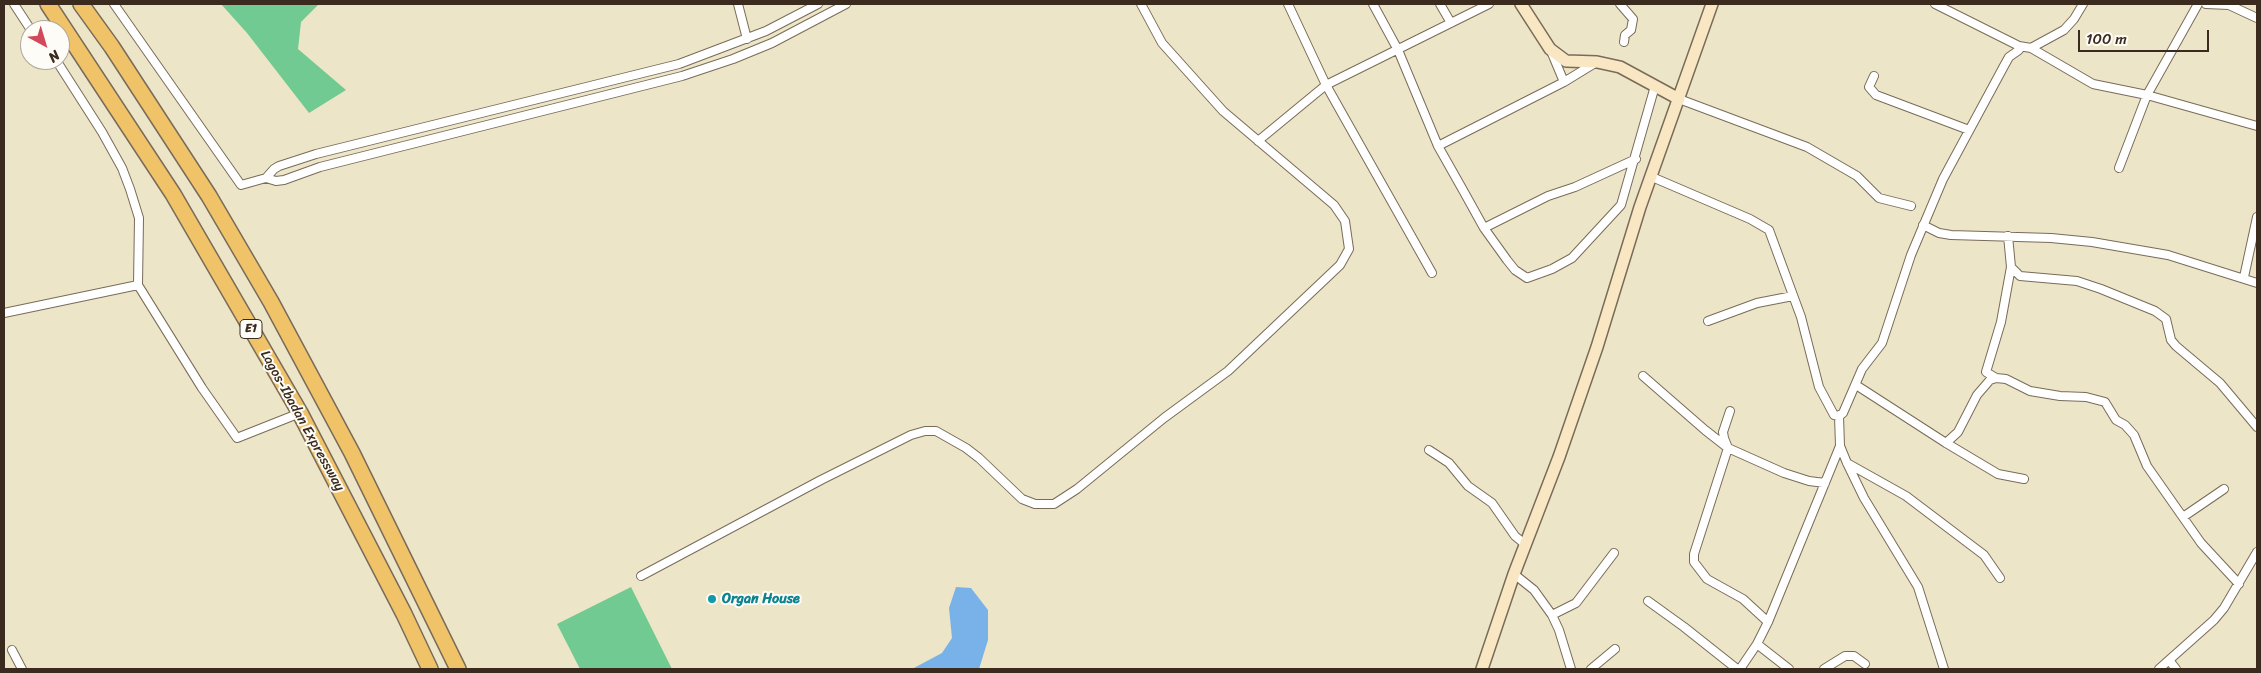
<!DOCTYPE html>
<style>
body{margin:0}
#map{position:relative;width:2261px;height:673px;overflow:hidden;background:#ede5c7;font-family:Sriracha,sans-serif}
canvas{display:block}
.frame{position:absolute;inset:0;border:5px solid #3b2a1e;pointer-events:none}
.north{position:absolute;left:20px;top:20px;width:50px;height:50px;box-sizing:border-box;background:#fdfcf7;border:1px solid #afa8a0;border-radius:50%;rotate:141deg;font-size:14px;font-weight:700;line-height:20px;text-align:center;color:#3b2a1e}
.north::after{content:'';display:block;margin:auto;width:18px;height:22px;background:#d1495b;clip-path:polygon(50% 0,100% 100%,50% 72%,0 100%)}
.scale{position:absolute;left:2078px;top:30px;width:131px;height:22px;box-sizing:border-box;border:2px solid #3b2a1e;border-top:0;padding-left:6px;font-size:15px;line-height:18px;white-space:nowrap;color:#3b2a1e;-webkit-text-stroke:4px #fdfcf7;paint-order:stroke}
</style>
<div id="map">
<canvas width="2261" height="673"></canvas>
<div class="frame"></div>
<div class="north">N</div>
<div class="scale">100 m</div>
</div>
<script>
const g = document.querySelector('canvas').getContext('2d');
g.lineJoin = 'round';
function fillPath(path, color) { g.fillStyle = color; g.fill(path, 'evenodd'); }
const shape = rows => new Path2D(rows.map(r => 'M' + r).join(''));
function strokePath(path, color, width, dash) { g.strokeStyle = color; g.lineWidth = width; g.lineCap = dash ? 'butt' : 'round'; g.setLineDash(dash || []); g.stroke(path); }
function drawText(font, color, halo, rows, align = 'center') {
  g.font = font + ' Sriracha,sans-serif'; g.lineWidth = 4; g.setLineDash([]); g.textBaseline = 'middle'; g.strokeStyle = halo; g.fillStyle = color; for (const [text, x, y, turn = 0] of rows) {
    g.save(); g.translate(x, y); g.rotate((+turn || 0) * Math.PI / 180); g.textAlign = isNaN(turn) ? turn : align; if (halo) g.strokeText(text, 0, 0); g.fillText(text, 0, 0); g.restore();
  }
}
fillPath(shape([
 [221,4,319,4,301,22,298,49,346,90,309,113,247,33],
 [631,587,672,669,580,669,557,624]
]), '#71ca91');
fillPath(shape([
 [956,587,971,588,988,610,988,640,979,669,912,669,942,653,952,638,949,608]
]), '#79b1e9');
const street = shape([
 [14,4,31,30],
 [114,4,241,185,266,178,276,181,284,180,320,167,682,76,733,59,772,43,846,4],
 [738,4,747,39],
 [1288,4,1326,85,1432,273],
 [1373,4,1398,50,1438,146,1464,192,1484,228,1507,260,1515,270,1527,278,1552,269,1572,258,1621,205,1655,86],
 [1440,4,1451,23],
 [1620,4,1633,19,1631,30,1625,35,1624,42],
 [1935,4,2019,46,2031,48,2064,30,2074,19,2083,4],
 [2206,4,2229,5,2257,18],
 [2031,48,2093,84,2147,95,2257,126],
 [1551,51,1564,82],
 [56,60,102,132,122,168,130,189,139,218,138,285,202,388,237,438,300,413],
 [1874,76,1869,87,1876,95,1969,130],
 [1679,99,1807,147,1857,176,1879,198,1911,206],
 [1258,141,1326,85,1489,4],
 [1438,146,1564,82,1595,63],
 [2119,168,2147,95,2198,4],
 [1652,177,1750,219,1769,230,1801,317,1819,387,1834,415,1839,416],
 [266,178,274,169,279,166,316,154,679,64,766,31,818,4],
 [1923,225,1939,233,1951,235,2051,238,2092,242,2168,255,2257,283],
 [1484,228,1548,196,1575,187,1636,159],
 [2008,236,2011,267,2020,276,2077,281,2101,289,2155,311,2166,319,2171,340,2176,346,2220,383,2257,427],
 [2244,277,2257,217],
 [4,313,138,285],
 [1708,321,1757,303,1793,296],
 [1643,376,1705,430,1728,448,1784,473,1809,481,1825,483],
 [1996,378,1986,372,2001,322,2011,267],
 [1856,385,1946,443,1998,474,2024,479],
 [1730,411,1723,432,1724,438,1728,448,1694,554,1694,562,1707,579,1743,599,1768,622],
 [1946,443,1958,432,1977,395,1990,380,1996,378,2006,379,2030,391,2060,396,2086,397,2105,402,2116,420,2125,425,2134,435,2147,466,2201,543,2239,584],
 [1429,450,1449,463,1468,486,1492,503,1515,536,1526,545],
 [1847,463,1906,496,1984,555,2000,578],
 [2183,517,2224,489],
 [1514,574,1534,590,1552,615,1559,630,1571,669],
 [641,576,821,480,911,435,925,431,936,431,966,448,979,458,1022,499,1035,504,1054,504,1077,489,1164,418,1228,371,1340,265,1349,249,1345,221,1334,205,1223,111,1162,43,1141,4],
 [1648,601,1684,627,1737,669],
 [1552,615,1576,603,1614,553],
 [1757,644,1789,669],
 [12,650,22,669],
 [2169,660,2176,669],
 [1591,669,1615,649],
 [1740,669,1757,644,1768,622,1840,446],
 [1824,669,1845,656,1854,656,1865,664],
 [1944,669,1918,587,1864,498,1847,463,1840,446,1839,416,1843,413,1862,369,1882,343,1911,255,1943,179,2004,66,2009,57,2019,50,2019,46],
 [2159,669,2214,620,2224,608,2257,552]
]);
const secondary = shape([
 [1521,4,1550,49,1566,61,1597,62,1620,67,1679,99],
 [1482,669,1514,574,1559,457,1597,347,1640,207,1712,4]
]);
const highway = shape([
 [48,4,173,194,300,413,404,614,430,669],
 [81,4,112,47,209,196,271,302,352,453,458,669]
]);
strokePath(street, '#796b59', 10);
strokePath(secondary, '#796b59', 14);
strokePath(highway, '#796b59', 18);
strokePath(street, '#fff', 8);
strokePath(secondary, '#f9e7c3', 11);
strokePath(highway, '#f1c369', 15);
for (const [x, y, r, color] of [
 [712,599,5,"#0f9aa8"]
]) { const dot = new Path2D(); dot.arc(x, y, r, 0, 2 * Math.PI); g.fillStyle = color; g.fill(dot); strokePath(dot, '#fdfcf7', 2); }
for (const [x, y, w] of [
 [251,329,22]
]) { const box = new Path2D(); box.roundRect(x - w / 2, y - 9.5, w, 19, 4); g.fillStyle = '#fdfcf7'; g.fill(box); strokePath(box, '#3b2a1e', 1); }
drawText('bold 12px', '#3b2a1e', null, [
 ["E1",251,329]
]);
drawText('14px', '#3b2a1e', '#fdfcf7', [
 ["Lagos-Ibadan Expressway",302,421,61]
]);
drawText('bold 14px', '#0d838f', '#fdfcf7', [
 ["Organ House",722,599]
], 'left');
</script>
